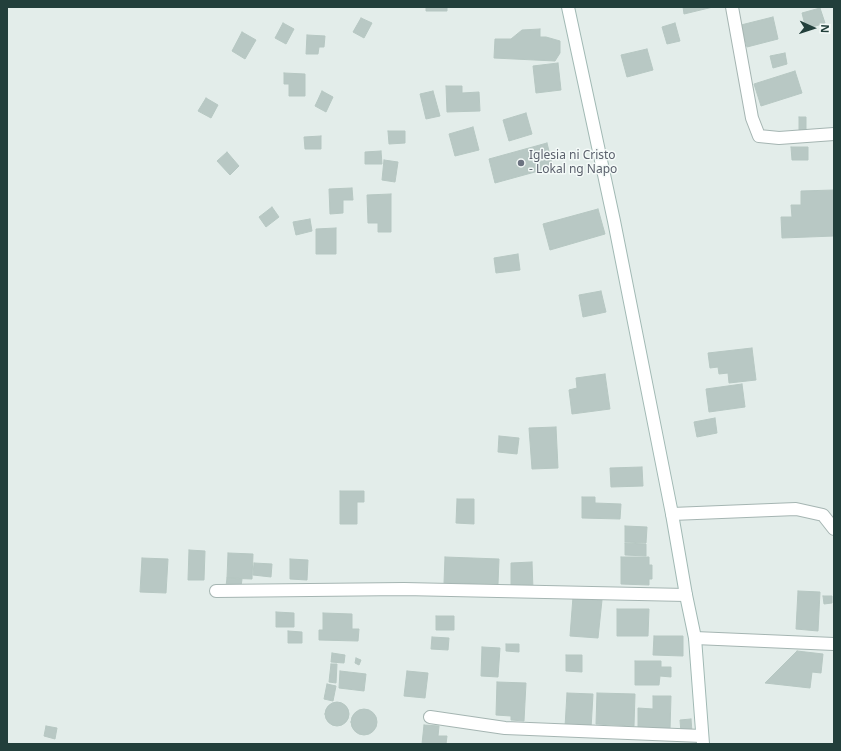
<!DOCTYPE html>
<style>
body{margin:0}
#map{position:relative;width:841px;height:751px;overflow:hidden;background:#e3edea;font-family:"Noto Sans",sans-serif}
canvas{display:block}
.frame{position:absolute;inset:0;border:8px solid #223f3b;pointer-events:none}
.north{position:absolute;left:793px;top:8px;width:40px;height:40px;-webkit-text-stroke:3px #f4faf8;paint-order:stroke;rotate:93deg;font-size:11px;font-weight:700;line-height:16px;text-align:center;color:#223f3b}
.north::after{content:'';display:block;margin:auto;width:14px;height:18px;background:#223f3b;clip-path:polygon(50% 0,100% 100%,50% 72%,0 100%)}
</style>
<div id="map">
<canvas width="841" height="751"></canvas>
<div class="frame"></div>
<div class="north">N</div>
</div>
<script>
const g = document.querySelector('canvas').getContext('2d');
g.lineJoin = 'round';
function fillPath(path, color) { g.fillStyle = color; g.fill(path, 'evenodd'); }
const shape = rows => new Path2D(rows.map(r => 'M' + r).join(''));
function strokePath(path, color, width, dash) { g.strokeStyle = color; g.lineWidth = width; g.lineCap = dash ? 'butt' : 'round'; g.setLineDash(dash || []); g.stroke(path); }
function drawText(font, color, halo, rows, align = 'center') {
  g.font = font + ' "Noto Sans",sans-serif'; g.lineWidth = 3; g.setLineDash([]); g.textBaseline = 'middle'; g.strokeStyle = halo; g.fillStyle = color; for (const [text, x, y, turn = 0] of rows) {
    g.save(); g.translate(x, y); g.rotate((+turn || 0) * Math.PI / 180); g.textAlign = isNaN(turn) ? turn : align; if (halo) g.strokeText(text, 0, 0); g.fillText(text, 0, 0); g.restore();
  }
}
const building = shape([
 [426,7,447,7,447,11,426,11,426,7],
 [683,7,713,7,684,14,683,7],
 [820,8,825,23,806,29,802,13,820,8],
 [773,17,778,39,747,47,741,25,773,17],
 [361,18,372,23,364,38,353,32,361,18],
 [283,23,294,29,286,44,275,38,283,23],
 [675,23,680,41,667,44,662,27,675,23],
 [540,29,540,37,546,37,560,41,560,53,555,61,494,58,495,39,511,39,522,30,540,29],
 [242,32,256,40,245,59,232,51,242,32],
 [307,35,325,36,324,47,319,47,318,54,306,54,307,35],
 [647,49,653,70,627,77,621,55,647,49],
 [785,53,787,64,773,68,770,56,785,53],
 [558,63,561,90,536,93,533,66,558,63],
 [795,71,802,93,761,106,754,84,795,71],
 [284,73,305,74,305,96,289,96,289,84,284,84,284,73],
 [446,86,462,86,462,93,479,92,480,111,447,112,446,86],
 [322,91,333,97,326,112,315,106,322,91],
 [433,91,440,116,426,119,420,94,433,91],
 [206,98,218,105,211,118,198,111,206,98],
 [526,113,532,134,509,141,503,120,526,113],
 [799,117,806,117,806,130,799,130,799,117],
 [473,127,479,150,455,156,449,134,473,127],
 [388,131,405,131,405,143,389,144,388,131],
 [321,136,321,149,305,149,304,137,321,136],
 [547,143,553,167,495,183,489,159,547,143],
 [791,147,808,147,808,160,792,160,791,147],
 [381,151,382,164,365,164,365,152,381,151],
 [227,152,239,166,230,175,217,161,227,152],
 [384,160,398,162,395,182,382,180,384,160],
 [352,188,353,200,343,200,343,213,330,214,329,189,352,188],
 [834,190,834,236,782,238,781,217,792,217,791,205,801,205,801,191,834,190],
 [391,194,391,232,378,232,378,223,368,223,367,195,391,194],
 [272,207,279,217,266,227,259,217,272,207],
 [598,209,605,234,550,250,543,224,598,209],
 [310,219,312,231,296,235,293,222,310,219],
 [336,228,336,254,316,254,316,229,336,228],
 [518,254,520,270,496,273,494,258,518,254],
 [601,291,606,312,583,317,579,295,601,291],
 [752,348,756,380,729,383,728,373,719,374,718,367,710,368,708,353,752,348],
 [605,374,610,409,572,414,569,390,577,388,576,378,605,374],
 [742,384,745,407,709,412,706,389,742,384],
 [715,418,717,433,697,437,694,422,715,418],
 [556,427,558,468,532,469,529,428,556,427],
 [499,436,519,438,517,454,498,452,499,436],
 [642,467,643,486,611,487,610,468,642,467],
 [340,491,364,491,364,502,357,502,357,524,340,524,340,491],
 [582,497,595,497,595,503,621,504,620,519,582,518,582,497],
 [457,499,474,499,474,524,456,523,457,499],
 [625,526,647,527,646,543,625,542,625,526],
 [625,543,646,544,646,556,625,555,625,543],
 [189,550,205,551,204,580,188,580,189,550],
 [228,553,253,554,252,579,227,578,228,553],
 [445,557,499,559,498,584,444,583,445,557],
 [621,557,649,557,649,565,652,565,652,579,649,579,649,585,621,584,621,557],
 [142,558,168,559,166,593,140,592,142,558],
 [290,559,308,560,307,580,290,579,290,559],
 [532,562,533,590,511,590,511,563,532,562],
 [254,563,272,564,271,577,253,575,254,563],
 [227,578,242,579,241,587,226,586,227,578],
 [798,591,820,592,818,631,796,629,798,591],
 [823,596,832,596,832,603,824,604,823,596],
 [573,597,602,600,598,638,570,636,573,597],
 [617,609,649,609,648,636,617,636,617,609],
 [276,612,294,613,294,627,276,627,276,612],
 [323,613,352,614,352,629,359,629,358,641,319,640,319,630,323,630,323,613],
 [436,616,454,616,454,630,436,630,436,616],
 [288,631,302,632,302,643,288,643,288,631],
 [654,636,683,636,683,656,653,655,654,636],
 [432,637,449,638,448,650,431,649,432,637],
 [506,644,519,644,519,652,506,651,506,644],
 [482,647,500,648,498,677,481,676,482,647],
 [797,651,823,654,821,673,812,672,810,688,765,683,797,651],
 [332,653,345,655,344,663,331,662,332,653],
 [566,655,582,655,582,672,566,671,566,655],
 [356,658,361,660,359,665,355,663,356,658],
 [635,661,661,661,661,667,671,667,671,677,660,676,659,685,635,685,635,661],
 [331,664,337,664,336,683,329,682,331,664],
 [340,671,366,674,364,691,339,688,340,671],
 [407,671,428,673,425,698,404,696,407,671],
 [497,682,526,683,524,721,511,720,511,716,496,715,497,682],
 [327,684,336,686,333,701,324,699,327,684],
 [567,693,593,694,591,729,565,727,567,693],
 [597,693,635,694,634,726,596,724,597,693],
 [653,696,671,696,670,730,638,729,638,708,653,709,653,696],
 '325 714a12 12 0 1 1 24 0a12 12 0 1 1-24 0Z',
 '351 722a13 13 0 1 1 26 0a13 13 0 1 1-26 0Z',
 [691,719,692,732,681,733,680,720,691,719],
 [424,725,439,726,438,736,447,736,446,744,422,744,424,725],
 [46,726,57,728,55,739,44,736,46,726]
]);
fillPath(building, '#b8c8c4');
strokePath(building, '#b6c7c2', 1);
const street = shape([
 [732,7,752,118,759,136,779,138,834,134],
 [672,514,796,509,823,515,834,529],
 [216,591,404,589,686,595],
 [695,638,834,644],
 [430,717,505,728,702,736]
]);
const secondary = shape([
 [568,7,614,221,672,514,686,595,695,638,703,744]
]);
strokePath(street, '#a5b5b2', 14);
strokePath(secondary, '#a1b9b4', 14);
strokePath(street, '#fff', 12);
strokePath(secondary, '#fff', 12);
for (const [x, y, r, color] of [
 [521,163,4,"#6b7280"]
]) { const dot = new Path2D(); dot.arc(x, y, r, 0, 2 * Math.PI); g.fillStyle = color; g.fill(dot); strokePath(dot, '#f4faf8', 1.5); }
drawText('12px', '#5b616d', '#f4faf8', [
 ["Iglesia ni Cristo",529,156],
 ["- Lokal ng Napo",529,170]
], 'left');
</script>
